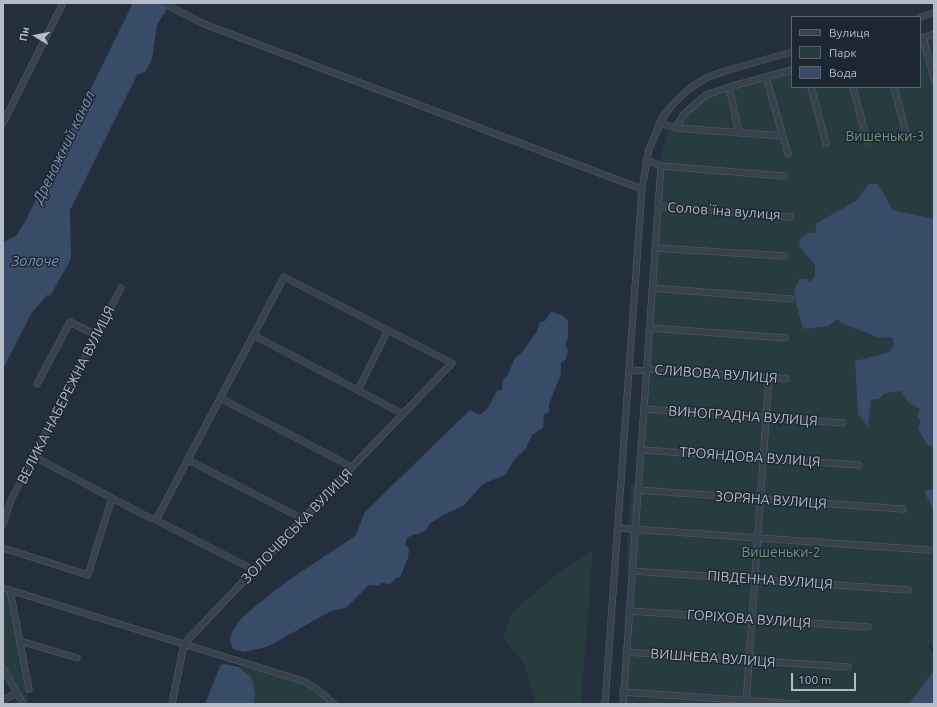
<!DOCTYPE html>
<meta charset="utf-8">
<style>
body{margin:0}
#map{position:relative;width:937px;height:707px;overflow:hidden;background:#242f3e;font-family:Ubuntu,sans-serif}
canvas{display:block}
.frame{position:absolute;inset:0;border:4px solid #b4bcc9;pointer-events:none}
.legend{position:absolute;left:791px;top:16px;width:130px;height:72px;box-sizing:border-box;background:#1d2633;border:1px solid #59626f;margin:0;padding:5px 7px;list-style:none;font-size:12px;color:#b4bcc9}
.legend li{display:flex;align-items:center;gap:8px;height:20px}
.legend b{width:20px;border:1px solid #59626f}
.north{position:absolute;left:16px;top:16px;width:40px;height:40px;-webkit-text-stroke:3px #1d2633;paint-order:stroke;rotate:280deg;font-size:11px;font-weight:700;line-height:16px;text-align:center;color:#b4bcc9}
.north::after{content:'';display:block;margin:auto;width:14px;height:18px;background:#b4bcc9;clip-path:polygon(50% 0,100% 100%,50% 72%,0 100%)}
.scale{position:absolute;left:791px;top:673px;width:65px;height:18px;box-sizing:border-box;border:2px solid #b4bcc9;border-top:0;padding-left:5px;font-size:12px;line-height:14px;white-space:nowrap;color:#b4bcc9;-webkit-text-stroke:3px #1d2633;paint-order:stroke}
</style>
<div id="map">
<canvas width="937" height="707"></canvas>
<div class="frame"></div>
<ul class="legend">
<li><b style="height:5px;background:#38414e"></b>Вулиця</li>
<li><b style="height:11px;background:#263c3f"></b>Парк</li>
<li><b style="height:11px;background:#394c67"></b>Вода</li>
</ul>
<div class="north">Пн</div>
<div class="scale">100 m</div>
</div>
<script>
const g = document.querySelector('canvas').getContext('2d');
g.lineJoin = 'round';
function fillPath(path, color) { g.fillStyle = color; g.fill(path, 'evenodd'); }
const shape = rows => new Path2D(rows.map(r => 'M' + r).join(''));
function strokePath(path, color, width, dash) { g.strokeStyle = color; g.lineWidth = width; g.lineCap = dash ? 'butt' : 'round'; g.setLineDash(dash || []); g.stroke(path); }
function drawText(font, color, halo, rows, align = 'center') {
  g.font = font + ' Ubuntu,sans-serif'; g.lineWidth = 3; g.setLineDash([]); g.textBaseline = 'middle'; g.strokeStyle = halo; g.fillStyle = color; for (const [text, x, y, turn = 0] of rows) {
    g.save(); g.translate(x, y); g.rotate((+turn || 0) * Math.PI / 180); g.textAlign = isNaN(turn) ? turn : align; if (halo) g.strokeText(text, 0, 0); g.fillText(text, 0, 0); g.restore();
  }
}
fillPath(shape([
 [934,32,934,219,893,210,878,184,869,184,857,201,815,224,817,233,807,233,800,247,815,265,815,276,809,282,794,290,803,329,829,326,839,319,842,323,879,338,892,337,894,345,891,352,855,361,858,414,868,426,871,400,879,399,885,393,901,391,909,404,916,406,920,410,918,429,927,445,934,447,934,489,932,489,928,500,932,506,934,521,934,647,932,644,927,644,934,654,934,670,909,704,620,704,621,698,618,695,619,687,622,683,630,568,626,566,631,486,635,482,659,176,658,166,668,132,674,121,690,105,705,93,792,68,792,87,920,87,920,35],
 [593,550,581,704,534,704,535,701,524,664,503,638,511,613,556,575],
 [3,592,9,596,29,704,24,704,3,667],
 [239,667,253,668,305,685,315,690,330,704,254,704,255,694,252,678]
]), '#263c3f');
fillPath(shape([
 [133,3,170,3,157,25,152,59,146,71,137,75,70,210,71,259,50,296,47,295,31,314,3,369,3,242,16,236,27,218],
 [869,184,878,184,893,210,934,219,934,447,927,445,918,429,920,421,917,416,920,410,916,406,909,404,901,391,885,393,879,399,871,400,868,427,858,414,855,361,890,352,894,345,892,337,879,338,842,323,838,319,829,326,803,329,796,302,794,290,797,283,800,279,807,279,809,282,815,276,815,265,800,247,799,243,801,238,807,233,817,233,815,224,856,201],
 [552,312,563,316,568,321,568,338,565,344,568,351,566,359,561,363,561,374,549,404,549,412,544,414,543,428,532,435,526,448,514,460,505,475,483,484,463,506,443,515,429,524,426,530,418,534,414,534,407,538,405,544,409,549,408,558,400,577,396,578,390,584,382,583,378,586,369,585,346,608,331,611,267,647,244,652,233,649,230,640,232,632,240,620,255,606,293,577,355,536,365,512,470,410,480,415,487,409,497,391,502,390,503,379,507,376,514,360,524,350,537,331,540,322,545,321,549,314],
 [932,489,934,489,934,521,932,506,928,500,925,491],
 [223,664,239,667,252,678,255,694,254,704,205,704,220,666],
 [934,670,934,704,909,704]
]), '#394c67');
const minor = shape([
 [163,3,204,24,642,189],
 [920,17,934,13],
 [923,37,934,79],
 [920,38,934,34],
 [766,77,788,154],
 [729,87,739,133],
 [811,87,826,143],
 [853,87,867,141],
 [894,87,907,137],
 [3,123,63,3],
 [659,123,676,128,783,136],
 [676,128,684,114,706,95,729,87,792,70],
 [646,160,661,166,784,176],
 [658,206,790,217],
 [655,248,785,256],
 [652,288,791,299],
 [650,328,785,338],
 [253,335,403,414],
 [647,369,786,379],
 [630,370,647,371],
 [37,384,70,322,96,335],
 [358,390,388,330],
 [220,398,352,467],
 [644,409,843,423],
 [641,450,859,465],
 [188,460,303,519],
 [638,490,903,509],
 [112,498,150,518],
 [3,524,11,500,121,288],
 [618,528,928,550],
 [3,548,88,575,112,498,33,456],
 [632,571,908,590],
 [3,588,303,681,316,688,334,704],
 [10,590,29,689],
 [629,611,868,627],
 [20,641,77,658],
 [626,652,848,667],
 [3,668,23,704],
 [623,692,797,704],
 [3,700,17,693],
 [172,704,184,644,254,570,303,519,352,467,403,414,452,363,284,277,156,520,254,570],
 [605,704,642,189,649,149,663,117,674,103,690,88,706,78,725,71,792,52],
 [623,704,661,166],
 [746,704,769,377]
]);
strokePath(minor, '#565f6c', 7);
strokePath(minor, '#38414e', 6);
drawText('14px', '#6b9a76', '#1d2633', [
 ["Вишеньки-3",885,136],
 ["Вишеньки-2",781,552]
]);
drawText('14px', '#b4bcc9', '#1d2633', [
 ["Соловʼїна вулиця",724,211,4],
 ["СЛИВОВА ВУЛИЦЯ",716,374,4],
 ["ВЕЛИКА НАБЕРЕЖНА ВУЛИЦЯ",66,395,-63],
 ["ВИНОГРАДНА ВУЛИЦЯ",743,416,4],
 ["ТРОЯНДОВА ВУЛИЦЯ",750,457,4],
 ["ЗОРЯНА ВУЛИЦЯ",771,500,4],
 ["ЗОЛОЧІВСЬКА ВУЛИЦЯ",297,526,-46],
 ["ПІВДЕННА ВУЛИЦЯ",770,580,4],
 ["ГОРІХОВА ВУЛИЦЯ",749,619,4],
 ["ВИШНЕВА ВУЛИЦЯ",713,658,4]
]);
drawText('italic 15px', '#7c92b1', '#1d2633', [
 ["Дренажний канал",64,147,-64],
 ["Золоче",35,261]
]);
</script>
